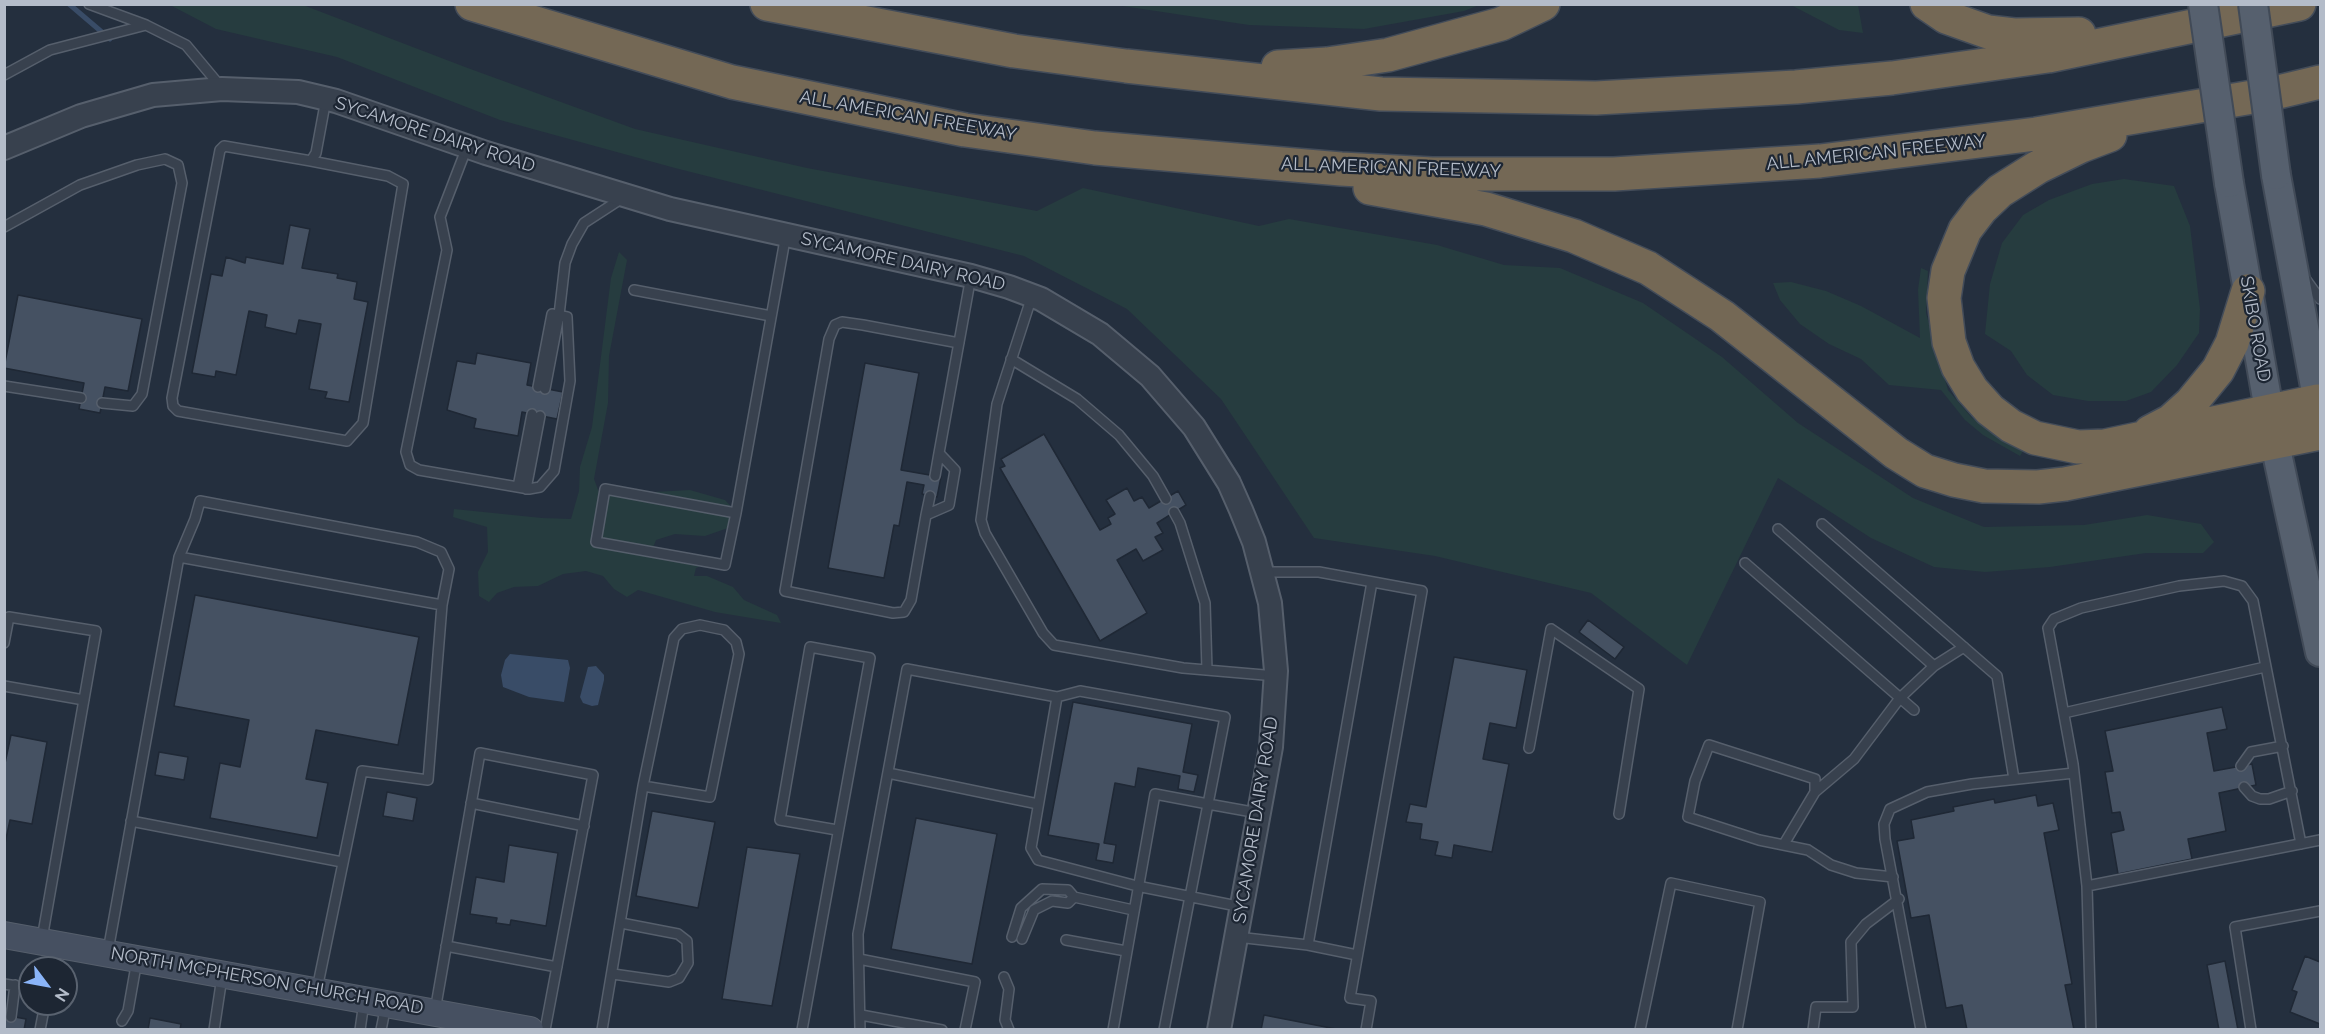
<!DOCTYPE html>
<style>
body{margin:0}
#map{position:relative;width:2325px;height:1034px;overflow:hidden;background:#242f3e;font-family:Raleway,sans-serif}
canvas{display:block}
.frame{position:absolute;inset:0;border:6px solid #b4bcc9;pointer-events:none}
.north{position:absolute;left:18px;top:956px;width:60px;height:60px;box-sizing:border-box;background:#1d2633;border:2px solid #59626f;border-radius:50%;rotate:122deg;font-size:16px;font-weight:700;line-height:24px;text-align:center;color:#b4bcc9}
.north::after{content:'';display:block;margin:auto;width:21px;height:27px;background:#8ab4f8;clip-path:polygon(50% 0,100% 100%,50% 72%,0 100%)}
</style>
<div id="map">
<canvas width="2325" height="1034"></canvas>
<div class="frame"></div>
<div class="north">N</div>
</div>
<script>
const g = document.querySelector('canvas').getContext('2d');
g.lineJoin = 'round';
function fillPath(path, color) { g.fillStyle = color; g.fill(path, 'evenodd'); }
const shape = rows => new Path2D(rows.map(r => 'M' + r).join(''));
function strokePath(path, color, width, dash) { g.strokeStyle = color; g.lineWidth = width; g.lineCap = dash ? 'butt' : 'round'; g.setLineDash(dash || []); g.stroke(path); }
function drawText(font, color, halo, rows, align = 'center') {
  g.font = font + ' Raleway,sans-serif'; g.lineWidth = 4.5; g.setLineDash([]); g.textBaseline = 'middle'; g.strokeStyle = halo; g.fillStyle = color; for (const [text, x, y, turn = 0] of rows) {
    g.save(); g.translate(x, y); g.rotate((+turn || 0) * Math.PI / 180); g.textAlign = isNaN(turn) ? turn : align; if (halo) g.strokeText(text, 0, 0); g.fillText(text, 0, 0); g.restore();
  }
}
fillPath(shape([
 [170,5,303,5,465,67,635,129,807,168,1037,211,1083,188,1259,226,1289,219,1437,245,1504,265,1560,268,1643,303,1722,357,1798,423,1913,498,1984,527,2084,525,2147,515,2201,524,2214,542,2203,553,2146,553,2050,567,1985,572,1934,567,1871,538,1778,478,1687,665,1591,593,1435,556,1314,538,1221,399,1127,309,1024,256,675,168,500,120,337,57,216,29],
 [1116,5,1479,5,1464,11,1364,29,1249,25],
 [1791,5,1858,5,1863,33,1839,30],
 [2124,179,2174,186,2190,226,2200,309,2199,333,2177,365,2151,392,2126,401,2088,401,2053,395,2027,375,2011,351,1985,334,1990,284,2002,243,2023,215,2049,200,2092,184],
 [619,252,627,260,609,356,608,403,594,479,600,495,690,490,725,500,737,513,728,528,705,536,675,534,656,540,652,550,707,563,696,568,694,576,707,576,733,587,744,600,777,615,781,623,715,612,638,590,627,597,614,589,603,576,586,571,563,574,538,586,514,587,497,593,489,602,479,596,478,572,488,552,487,527,453,517,454,509,542,518,571,519,579,491,580,467,592,427,611,278],
 [1921,268,1928,271,1926,313,1948,390,1972,418,2023,451,2020,456,1983,435,1965,420,1941,390,1889,385,1861,359,1829,344,1800,324,1780,300,1773,283,1791,282,1826,291,1861,306,1920,338,1918,290]
]), '#263c3f');
fillPath(shape([
 [510,654,568,660,570,668,564,702,529,697,503,687,501,675,505,660],
 [596,666,604,675,604,680,598,705,592,706,583,703,580,697,588,667]
]), '#394c67');
strokePath(shape([
 [69,4,110,39]
]), '#394c67', 5);
const building = shape([
 [290,225,310,229,302,268,338,274,337,278,357,282,354,299,368,302,349,402,325,398,327,392,309,389,321,324,299,320,296,334,265,327,267,315,249,311,236,375,216,371,215,377,192,373,211,274,222,276,226,257,245,263,246,257,283,264,290,225],
 [18,295,142,319,128,391,105,387,100,413,79,409,84,383,4,368,18,295],
 [477,353,531,363,527,385,563,392,557,419,522,412,518,436,474,428,476,419,447,410,457,361,475,364,477,353],
 [865,363,919,373,901,470,941,477,937,497,922,494,924,485,907,482,899,526,894,525,884,578,828,568,865,363],
 [1044,434,1100,530,1111,524,1108,518,1115,514,1106,500,1127,488,1134,501,1142,497,1149,508,1178,491,1186,505,1157,523,1163,533,1155,537,1163,550,1143,561,1136,549,1117,560,1147,613,1100,641,1000,468,1005,466,1001,459,1044,434],
 [195,595,419,637,398,745,316,730,306,779,328,783,317,838,210,818,220,763,240,767,249,720,174,706,195,595],
 [1588,620,1624,647,1615,659,1579,632,1588,620],
 [1454,657,1527,670,1516,728,1490,723,1483,759,1509,764,1492,852,1454,845,1452,858,1435,855,1438,842,1420,839,1422,824,1406,822,1410,804,1426,807,1454,657],
 [1073,702,1192,724,1183,772,1198,775,1194,792,1178,789,1180,776,1138,768,1135,787,1115,783,1104,843,1116,845,1113,863,1096,860,1099,844,1048,835,1073,702],
 [2222,707,2227,729,2207,733,2214,771,2252,764,2256,785,2219,793,2226,831,2188,839,2192,859,2118,874,2111,833,2124,830,2120,812,2112,813,2105,772,2113,771,2105,731,2222,707],
 [11,735,47,742,32,824,10,820,4,848,4,768,11,735],
 [159,752,188,757,184,780,155,775,159,752],
 [387,792,417,798,413,821,383,816,387,792],
 [2036,795,2038,806,2053,803,2059,830,2044,833,2072,984,2065,985,2074,1030,1967,1030,1962,1005,1946,1008,1929,915,1911,918,1897,841,1914,838,1911,820,1954,811,1953,807,1994,799,1995,803,2036,795],
 [652,811,715,822,698,908,636,896,652,811],
 [916,818,997,834,972,964,891,949,916,818],
 [509,845,558,853,546,926,511,920,510,925,496,923,497,918,470,914,476,877,504,882,509,845],
 [747,847,800,854,772,1006,722,999,747,847],
 [2305,956,2320,962,2320,1024,2290,1012,2297,992,2292,990,2305,956],
 [2225,961,2238,1030,2219,1030,2207,965,2225,961],
 [4,1015,26,1019,24,1030,4,1030,4,1015],
 [1264,1015,1341,1030,1261,1030,1264,1015],
 [150,1018,181,1024,180,1030,148,1030,150,1018]
]);
fillPath(building, '#455162');
strokePath(building, '#1f2835', 1.5);
const service = shape([
 [89,4,146,25],
 [4,75,50,50,146,25,186,45,221,87],
 [467,147,440,217,447,250,408,442,406,452,410,465,419,470,529,489,540,487,554,471,570,381,567,317,552,314,538,387],
 [311,161,388,176,403,184,363,423,347,441,178,411,173,406,172,398,220,150,224,146,311,161,316,153,326,99],
 [4,227,80,185,137,165,165,159,178,165,182,183,142,394,133,406,102,403],
 [2304,277,2320,299],
 [634,290,771,316],
 [1032,296,997,404,981,520,985,533,1043,633,1054,645,1183,668,1276,676],
 [959,343,863,325,842,322,835,325,829,339,785,591,893,613,904,612,911,600,926,515,949,505,955,470,939,453,971,276],
 [1011,359,1077,399,1119,435,1153,476,1166,499],
 [4,386,81,398],
 [545,389,559,315,565,263,572,244,584,223,624,197],
 [935,476,939,453],
 [518,487,532,414],
 [526,489,540,416],
 [1174,512,1180,523,1205,603,1207,670],
 [736,513,605,489,596,542,725,565,736,513,786,234],
 [926,515,930,496],
 [1822,524,1997,676,2014,779],
 [1778,529,1934,666],
 [179,557,442,605],
 [1745,563,1914,710],
 [1263,572,1319,572,1422,591,1350,998,1371,1001,1366,1030],
 [4,643,9,617,96,631,42,939],
 [4,686,84,700],
 [1057,697,1031,848,1038,860,1137,886,1242,907],
 [2064,713,2265,667],
 [1529,748,1551,629,1639,689,1619,814],
 [2241,766,2251,752,2283,746],
 [888,773,1038,804],
 [2244,787,2252,796,2260,799,2269,799,2292,791],
 [1815,792,1854,759,1900,698,1934,666,1964,647],
 [471,803,584,826],
 [131,821,342,862],
 [1784,844,1815,792,1815,779,1709,745,1695,781,1688,817,1759,840,1808,850,1831,865,1856,873,1893,877],
 [2087,886,2320,840],
 [1012,937,1021,908,1042,889,1068,890,1074,897,1133,910],
 [1237,937,1308,945,1372,582],
 [1022,939,1034,910,1052,901,1068,903,1074,897],
 [1066,940,1126,951],
 [1308,945,1357,955],
 [446,946,557,967],
 [108,951,179,557,195,519,200,501,417,542,441,552,449,569,442,605,428,780,362,771,317,989],
 [859,959,975,982,965,1030],
 [51,968,55,947],
 [613,974,669,982,679,978,688,963,687,941,678,934,621,923],
 [1004,977,1009,989,1005,1020,1009,1030],
 [4,984,30,988],
 [435,1011,480,753,593,775,545,1030],
 [861,1015,942,1030],
 [11,1017,15,985],
 [122,1021,128,1011,137,960],
 [40,1030,45,1004],
 [214,1030,222,977],
 [360,1030,364,1002],
 [381,1030,386,1005],
 [602,1030,643,786,674,638,682,629,700,625,724,630,736,642,739,654,710,797,643,786],
 [802,1030,870,658,810,647,780,820,837,830],
 [860,1030,858,934,907,669,1057,697,1080,691,1225,717,1208,804,1258,813],
 [1113,1030,1155,794,1208,804,1164,1030],
 [1640,1030,1671,883,1760,902,1737,1030],
 [1813,1030,1816,1007,1853,1007,1851,942,1866,924,1899,899],
 [1921,1030,1885,839,1884,824,1890,809,1927,792,1972,784,2074,773],
 [2091,1030,2087,886,2073,764,2048,628,2054,619,2081,608,2179,586,2224,581,2242,586,2253,601,2301,844],
 [2251,1030,2235,927,2320,911]
]);
const tertiary = shape([
 [4,148,81,116,153,95,222,89,298,92,336,101,486,153,670,209,971,276,1009,287,1041,299,1100,334,1150,376,1194,427,1229,483,1241,510,1254,542,1270,603,1276,671,1271,747,1219,1030]
]);
const secondary = shape([
 [4,935,530,1030]
]);
const primary = shape([
 [2276,175,2320,414],
 [2229,183,2275,444,2320,652]
]);
const motorway = shape([
 [472,4,732,82,965,130,1095,148,1341,169,1432,174,1614,174,1820,161,2036,134,2270,94,2320,82],
 [767,4,1014,51,1126,66,1381,94,1596,98,1796,87,1892,78,2048,56,2299,4],
 [1927,4,1946,17,1988,32,2014,35,2079,34],
 [1278,67,1327,64,1388,55,1501,24,1543,4],
 [2110,135,2081,146,2038,167,2000,191,1981,209,1965,230,1948,271,1944,298,1949,342,1958,367,1972,390,1990,410,2011,426,2035,438,2078,447,2105,446,2318,401],
 [1370,188,1486,209,1574,236,1648,268,1722,316,1896,453,1925,471,1954,480,1984,486,2038,487,2065,484,2320,433],
 [2150,432,2171,421,2191,403,2218,370,2232,343,2248,291]
]);
strokePath(service, '#565f6c', 12);
strokePath(tertiary, '#565f6c', 26);
strokePath(secondary, '#565f6c', 28);
strokePath(primary, '#414a57', 32);
strokePath(motorway, '#434c59', 36);
strokePath(service, '#38414e', 9);
strokePath(tertiary, '#38414e', 22);
strokePath(secondary, '#465061', 26);
strokePath(primary, '#56606e', 28);
strokePath(motorway, '#746855', 33);
const primaryBridge = shape([
 [2203,4,2229,183],
 [2253,4,2276,175]
]);
strokePath(primaryBridge, '#414a57', 32, []);
strokePath(primaryBridge, '#56606e', 28);
drawText('18px', '#b4bcc9', '#1d2633', [
 ["ALL AMERICAN FREEWAY",908,116,10],
 ["SYCAMORE DAIRY ROAD",435,135,18],
 ["ALL AMERICAN FREEWAY",1876,153,-6],
 ["ALL AMERICAN FREEWAY",1391,168,2],
 ["SYCAMORE DAIRY ROAD",903,262,13],
 ["SKIBO ROAD",2255,329,80],
 ["SYCAMORE DAIRY ROAD",1256,820,-81],
 ["NORTH MCPHERSON CHURCH ROAD",267,981,10]
]);
</script>
